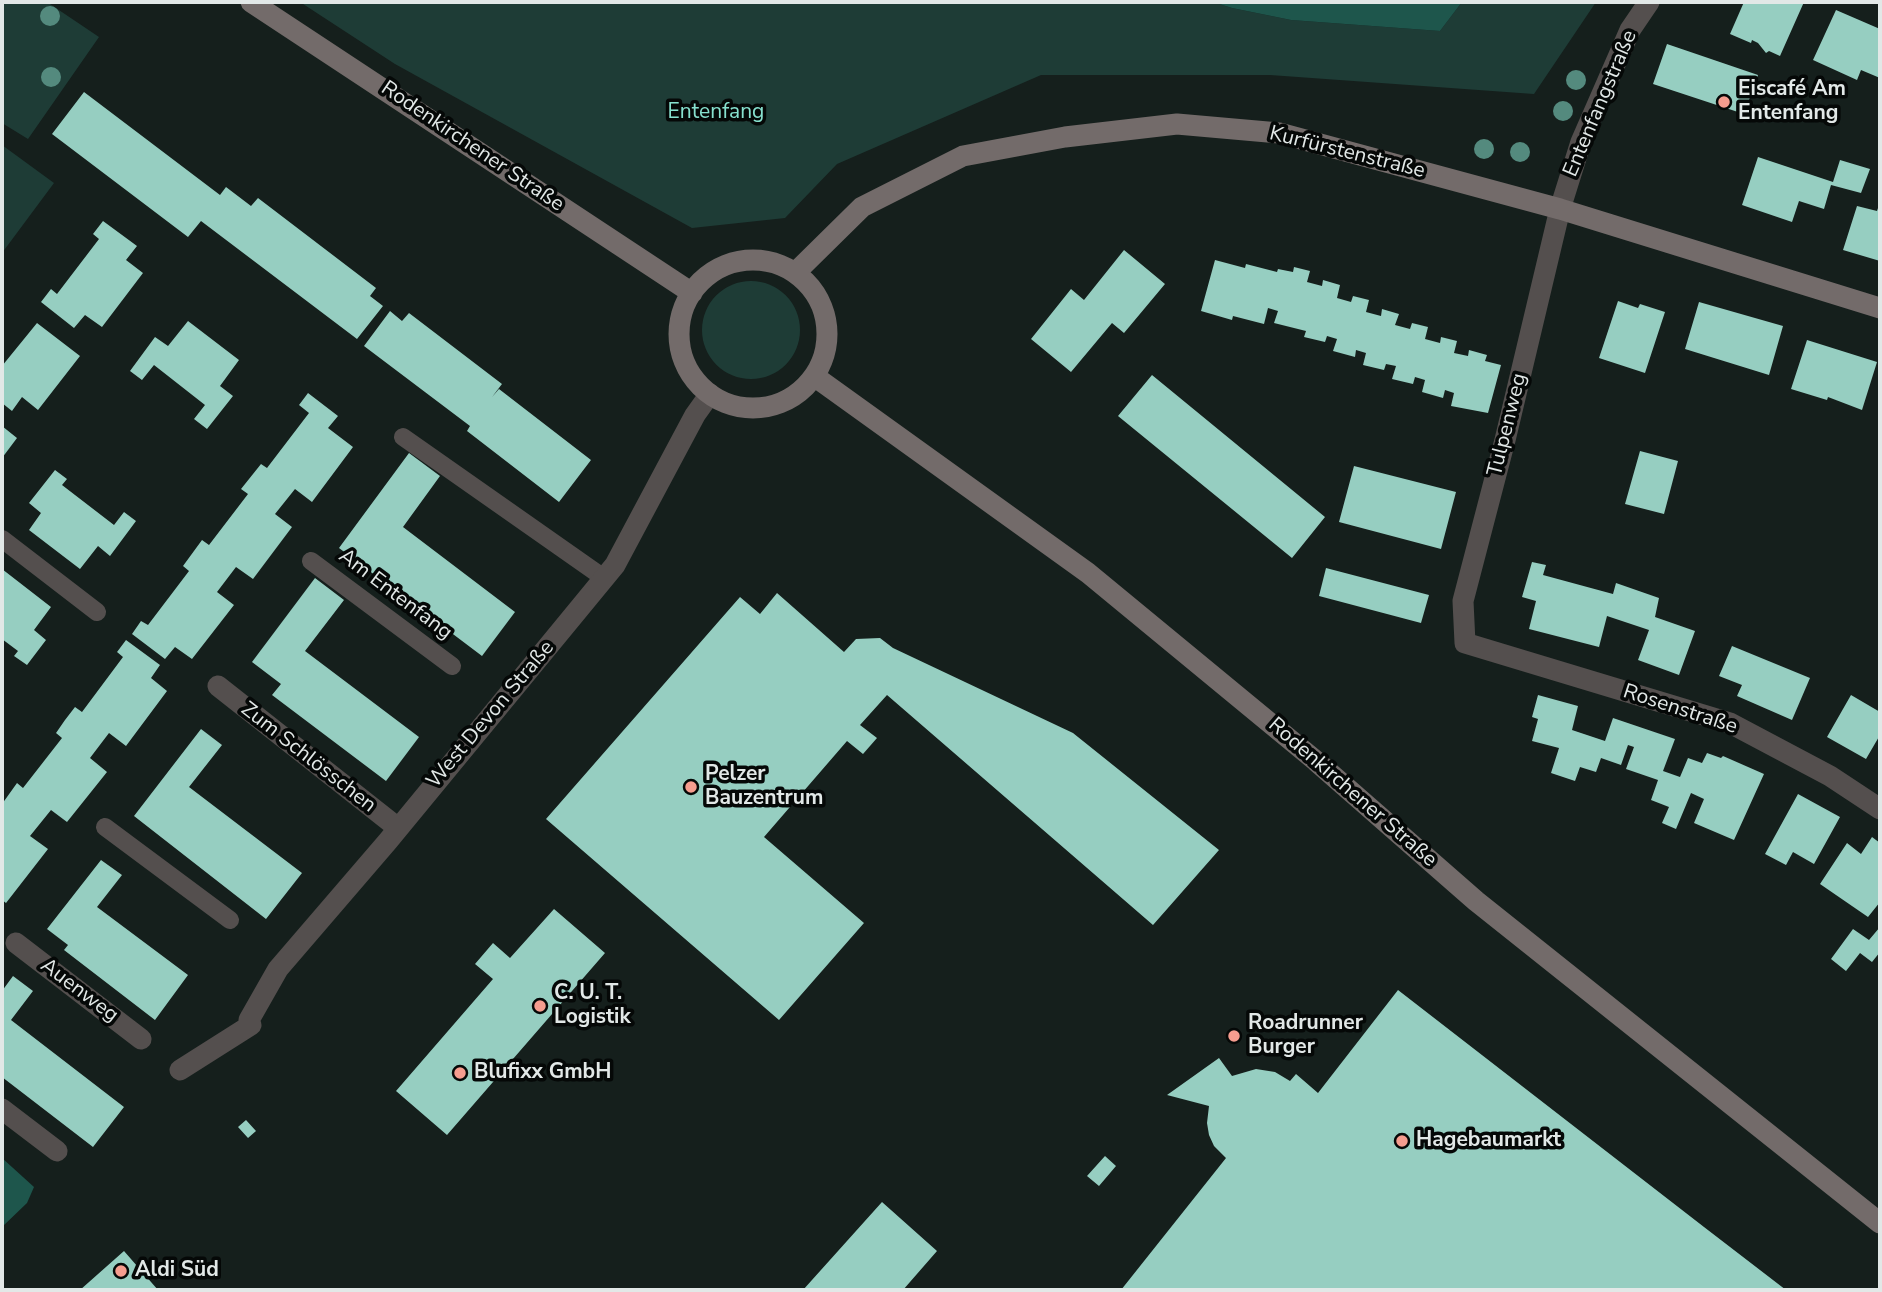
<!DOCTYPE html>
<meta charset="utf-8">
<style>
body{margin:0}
#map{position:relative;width:1882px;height:1292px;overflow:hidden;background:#151f1c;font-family:"Nunito Sans",sans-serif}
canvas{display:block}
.frame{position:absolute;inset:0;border:4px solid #e2e8e7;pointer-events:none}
</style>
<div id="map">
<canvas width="1882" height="1292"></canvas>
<div class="frame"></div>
</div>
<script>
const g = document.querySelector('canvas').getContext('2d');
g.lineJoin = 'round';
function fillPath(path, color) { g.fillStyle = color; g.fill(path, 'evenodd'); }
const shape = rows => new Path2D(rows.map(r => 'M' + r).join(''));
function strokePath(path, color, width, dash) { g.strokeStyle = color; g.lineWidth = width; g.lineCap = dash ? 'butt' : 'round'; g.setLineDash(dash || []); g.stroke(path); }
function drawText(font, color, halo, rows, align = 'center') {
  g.font = font + ' "Nunito Sans",sans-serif'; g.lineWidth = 7; g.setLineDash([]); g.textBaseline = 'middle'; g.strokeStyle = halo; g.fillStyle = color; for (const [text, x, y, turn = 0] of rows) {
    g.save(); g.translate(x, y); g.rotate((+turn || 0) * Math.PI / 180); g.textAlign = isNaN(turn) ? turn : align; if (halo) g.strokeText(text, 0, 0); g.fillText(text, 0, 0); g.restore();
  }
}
fillPath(shape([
 [2,2,47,2,99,37,28,139,2,123],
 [300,2,1213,2,1232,8,1291,20,1440,31,1462,2,1596,2,1534,94,1270,75,1041,75,837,164,785,218,692,228,395,64],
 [2,145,54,183,2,253],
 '702 330a49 49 0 1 1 98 0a49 49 0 1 1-98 0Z'
]), '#1e3c36');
fillPath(shape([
 [1213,2,1462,2,1440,31,1291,20,1232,8],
 [2,1158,34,1187,27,1203,2,1227]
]), '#1e564c');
fillPath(shape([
 [1744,2,1804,2,1780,56,1769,51,1766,53,1758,43,1752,40,1751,43,1730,34],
 [1836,10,1880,29,1880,78,1861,70,1857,80,1813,60],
 [1667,44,1758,75,1744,114,1653,84],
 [84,92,220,195,226,187,251,206,258,198,376,288,370,296,383,306,357,339,201,221,188,237,52,134],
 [1758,157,1833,182,1840,160,1870,169,1861,193,1831,185,1824,209,1799,201,1792,222,1742,205],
 [1880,202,1880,261,1843,250,1857,206,1877,211],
 [103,221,137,246,126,260,143,273,102,327,85,315,74,328,41,302,51,289,57,294,99,239,93,234],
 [1124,250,1165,284,1124,333,1112,323,1071,372,1031,339,1071,289,1084,300],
 [1215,260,1245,268,1246,264,1277,272,1278,269,1293,272,1294,267,1310,271,1307,282,1322,286,1323,280,1340,285,1337,298,1351,302,1353,296,1369,300,1366,312,1381,316,1382,309,1399,314,1395,325,1410,329,1412,323,1428,327,1425,339,1440,343,1441,337,1457,341,1454,353,1468,356,1469,350,1487,355,1485,361,1501,365,1488,413,1451,406,1454,393,1445,390,1443,398,1422,392,1425,380,1415,377,1413,384,1392,379,1396,366,1386,364,1384,370,1363,365,1366,353,1356,350,1355,357,1333,351,1337,339,1327,336,1325,342,1304,337,1306,331,1274,323,1278,311,1268,308,1264,324,1233,316,1232,320,1201,311],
 [1618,301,1638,308,1640,304,1665,312,1645,373,1599,358],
 [1699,302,1783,326,1769,375,1685,349],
 [390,311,402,321,409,313,502,384,492,397,499,389,591,460,559,502,467,431,470,426,364,346],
 [188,321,239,360,220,386,233,396,207,429,194,419,205,405,154,365,142,380,130,371,155,337,168,346],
 [37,323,80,356,38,410,22,397,12,411,2,403,2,366],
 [1807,340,1877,362,1862,410,1828,397,1827,400,1791,389],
 [1152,375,1325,517,1292,558,1118,416],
 [308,393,338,416,328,428,353,447,312,502,295,489,275,514,292,527,253,579,236,567,217,592,234,605,192,659,175,647,165,659,132,634,141,621,148,625,189,571,183,566,202,540,209,545,248,494,241,489,261,464,267,468,309,413,299,405],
 [2,426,17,438,2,458],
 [1640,451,1678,461,1664,514,1625,504],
 [409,453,440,476,403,527,515,612,482,656,339,548],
 [1354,466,1456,492,1441,549,1339,522],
 [55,470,67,479,62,485,114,525,124,512,136,521,110,556,98,546,80,569,29,530,41,513,29,503],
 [1532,562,1546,565,1543,575,1613,594,1616,583,1659,598,1655,617,1695,631,1679,675,1638,660,1649,630,1607,616,1599,647,1529,629,1536,601,1522,597],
 [1326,568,1429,595,1421,623,1319,596],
 [2,569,51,607,34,630,46,640,27,665,14,656,18,651,2,639],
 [315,578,344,600,305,651,419,737,386,781,272,695,281,684,252,662],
 [777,593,844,652,856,639,880,638,893,648,1073,733,1219,850,1153,925,887,695,860,725,877,738,863,754,847,741,764,837,864,923,779,1020,546,819,740,597,760,614],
 [126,640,160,665,151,678,167,691,126,746,109,733,90,758,107,772,67,822,51,810,30,836,48,849,6,903,2,900,2,804,17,783,23,788,62,738,56,733,65,720,75,707,82,712,123,657,117,652],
 [1732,646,1810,678,1792,720,1737,696,1742,685,1719,676],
 [1538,695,1578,706,1572,730,1605,741,1613,718,1675,739,1663,771,1680,777,1688,758,1702,763,1707,753,1721,758,1723,756,1764,774,1734,840,1694,823,1704,799,1691,793,1676,829,1662,823,1669,807,1651,800,1658,780,1626,769,1634,747,1628,745,1621,765,1601,758,1596,772,1580,767,1575,781,1551,773,1559,748,1532,741,1538,719,1532,717],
 [1851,695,1880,712,1880,735,1866,759,1827,737],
 [201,729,222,745,189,787,302,873,266,919,134,816],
 [1798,794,1840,817,1814,864,1793,852,1786,865,1765,854],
 [1872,837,1880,843,1880,902,1868,917,1820,884,1847,843,1861,854],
 [101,860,122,875,97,907,188,975,155,1020,64,950,68,945,47,929],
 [554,909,605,953,447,1135,396,1091,493,979,475,964,493,943,510,958],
 [1880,927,1880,952,1872,962,1860,953,1846,971,1831,959,1853,929,1869,940],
 [13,976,33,991,11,1020,124,1107,93,1147,2,1077,2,991],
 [1398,990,1704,1227,1786,1290,1121,1290,1226,1158,1214,1146,1209,1135,1207,1123,1209,1106,1167,1095,1219,1058,1232,1076,1256,1069,1275,1072,1290,1081,1296,1074,1318,1093],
 [246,1120,256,1131,248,1138,238,1127],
 [1105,1156,1116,1166,1099,1186,1087,1176],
 [882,1202,937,1251,903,1290,803,1290],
 [124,1251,158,1290,80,1290]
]), '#96cec1');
strokePath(shape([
 [403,437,604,578],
 [2,539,97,612],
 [311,561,452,666],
 [105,827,230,920]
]), '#544f4e', 18);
strokePath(shape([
 [1649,2,1630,30,1581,142,1560,209,1505,440,1463,601,1465,643,1730,723,1830,776,1880,809],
 [218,686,398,828],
 [16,943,141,1039],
 [249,1020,278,969,388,841,615,565,695,415,710,394],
 [180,1070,251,1025],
 [2,1109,57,1151]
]), '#544f4e', 21);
strokePath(shape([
 [251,2,692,293],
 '679 334a74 74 0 1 1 148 0a74 74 0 1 1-148 0Z',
 [795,273,862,207,963,156,1065,137,1177,124,1279,133,1560,209,1880,308],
 [814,376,1088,573,1316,761,1476,901,1880,1223]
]), '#736b6a', 21);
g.fillStyle = '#548a7e';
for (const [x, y] of [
 [50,16],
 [51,77],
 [1576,80],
 [1563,111],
 [1484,149],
 [1520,152]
]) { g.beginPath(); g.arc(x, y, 10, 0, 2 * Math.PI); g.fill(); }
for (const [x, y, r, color] of [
 [1724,102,7,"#f59d8f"],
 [691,787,7,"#f59d8f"],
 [540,1006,7,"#f59d8f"],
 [1234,1036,7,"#f59d8f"],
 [460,1073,7,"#f59d8f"],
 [1402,1141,7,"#f59d8f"],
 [121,1271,7,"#f59d8f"]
]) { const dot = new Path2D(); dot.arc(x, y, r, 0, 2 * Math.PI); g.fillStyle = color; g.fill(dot); strokePath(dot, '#050807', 2.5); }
drawText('bold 21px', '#e2e8e7', '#050807', [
 ["Eiscafé Am",1738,90],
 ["Entenfang",1738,114],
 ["Pelzer",705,775],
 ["Bauzentrum",705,799],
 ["C. U. T.",554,994],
 ["Logistik",554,1018],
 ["Roadrunner",1248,1024],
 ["Burger",1248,1048],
 ["Blufixx GmbH",474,1073],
 ["Hagebaumarkt",1416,1141],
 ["Aldi Süd",135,1271]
], 'left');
drawText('21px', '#e2e8e7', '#050807', [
 ["Entenfangstraße",1601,104,-67],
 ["Rodenkirchener Straße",472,147,34],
 ["Kurfürstenstraße",1347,153,14],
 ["Tulpenweg",1508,425,-76],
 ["Am Entenfang",395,595,37],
 ["Rosenstraße",1680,710,18],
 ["West Devon Straße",491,715,-50],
 ["Zum Schlösschen",308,758,38],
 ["Rodenkirchener Straße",1352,793,41],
 ["Auenweg",79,991,37]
]);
drawText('21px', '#87e1cf', '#050807', [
 ["Entenfang",716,113]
]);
</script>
